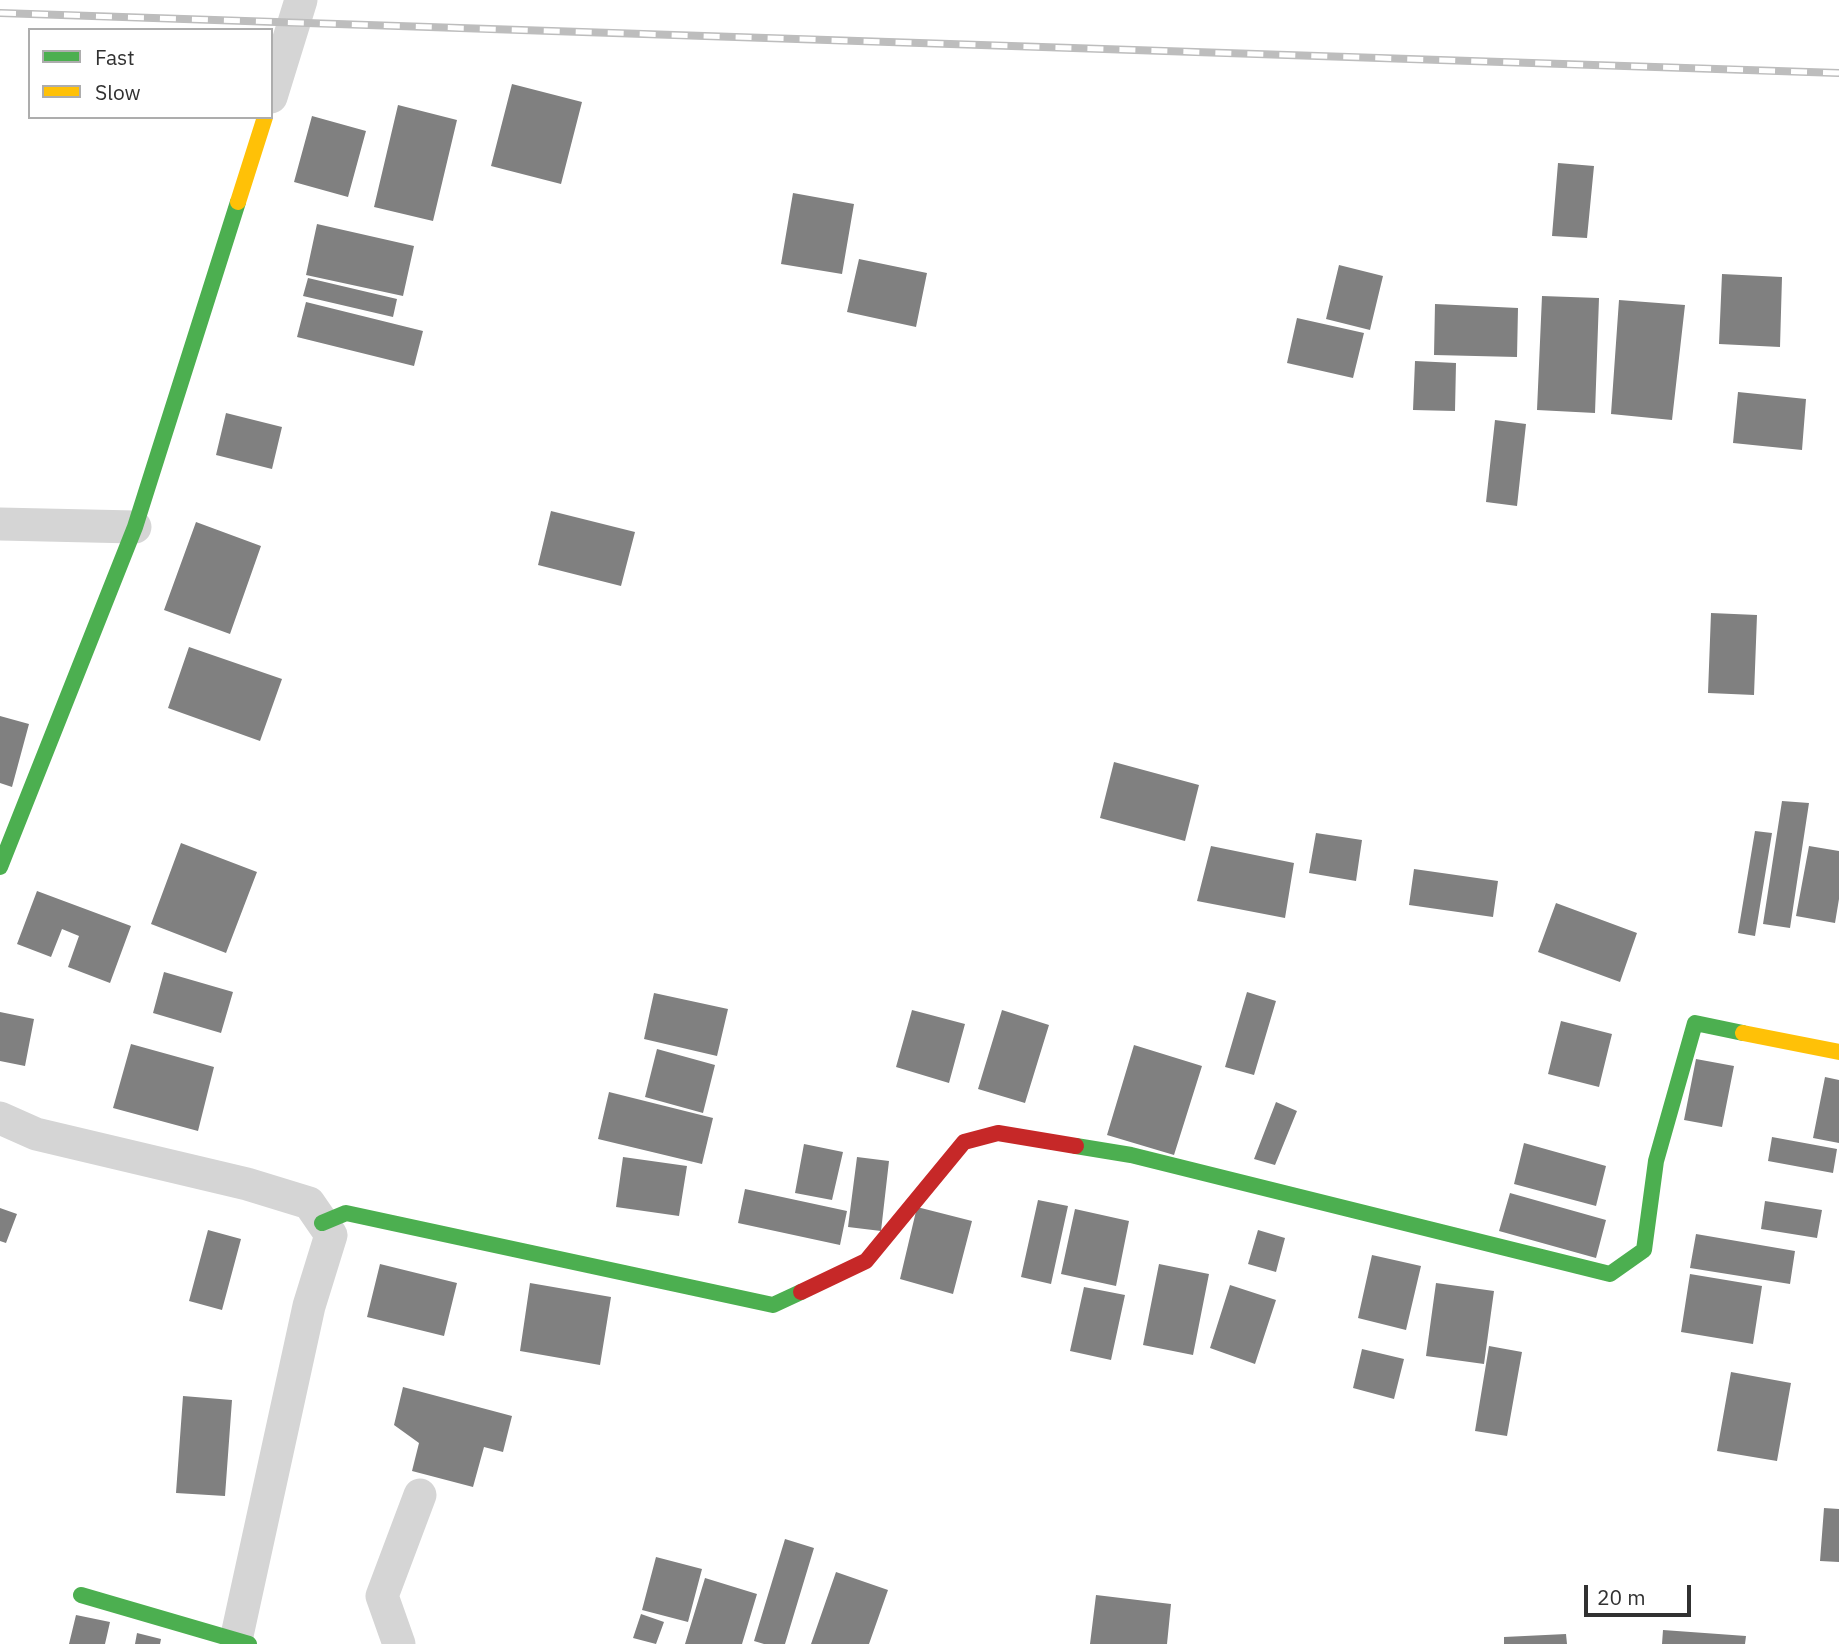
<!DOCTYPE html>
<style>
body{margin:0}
#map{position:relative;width:1839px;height:1644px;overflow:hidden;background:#fff;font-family:"IBM Plex Sans",sans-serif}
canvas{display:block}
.legend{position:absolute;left:28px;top:28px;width:245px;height:91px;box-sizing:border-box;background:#fff;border:2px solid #adadad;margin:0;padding:9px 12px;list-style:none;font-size:21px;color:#313131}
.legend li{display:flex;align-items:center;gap:14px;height:35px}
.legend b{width:35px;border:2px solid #adadad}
.scale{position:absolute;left:1584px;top:1585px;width:107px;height:32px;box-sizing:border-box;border:4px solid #313131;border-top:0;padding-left:9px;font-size:21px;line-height:24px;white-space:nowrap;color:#313131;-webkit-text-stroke:5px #fff;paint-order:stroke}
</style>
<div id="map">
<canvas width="1839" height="1644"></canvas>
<ul class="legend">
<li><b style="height:9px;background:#4caf50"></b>Fast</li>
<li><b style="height:9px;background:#ffc107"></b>Slow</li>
</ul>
<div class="scale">20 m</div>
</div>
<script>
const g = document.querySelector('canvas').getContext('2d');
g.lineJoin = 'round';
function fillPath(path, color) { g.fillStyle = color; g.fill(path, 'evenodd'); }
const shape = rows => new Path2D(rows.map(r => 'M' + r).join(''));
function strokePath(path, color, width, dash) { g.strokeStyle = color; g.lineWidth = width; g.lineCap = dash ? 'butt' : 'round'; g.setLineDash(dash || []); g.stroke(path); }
fillPath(shape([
 [512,84,582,102,561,184,491,166],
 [398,105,457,120,433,221,374,207],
 [312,116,366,131,348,197,294,182],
 [1558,163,1594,166,1587,238,1552,236],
 [793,193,854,204,842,274,781,264],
 [317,224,414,246,403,296,306,275],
 [859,259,927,273,916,327,847,312],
 [1339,265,1383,276,1370,330,1326,319],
 [1722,274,1782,277,1780,347,1719,344],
 [308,278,397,299,393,317,303,296],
 [1542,296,1599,298,1595,413,1537,410],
 [1619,300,1685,305,1672,420,1611,414],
 [306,302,423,331,414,366,297,337],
 [1435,304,1518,308,1517,357,1434,355],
 [1297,318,1364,333,1353,378,1287,363],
 [1415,361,1456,363,1455,411,1413,410],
 [1738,392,1806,399,1802,450,1733,443],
 [226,413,282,427,272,469,216,455],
 [1495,420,1526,424,1517,506,1486,502],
 [551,511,635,532,621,586,538,565],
 [196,522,261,546,230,634,164,610],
 [1711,613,1757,615,1754,695,1708,693],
 [189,647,282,679,260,741,168,708],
 [0,716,29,724,12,787,0,783],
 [1114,762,1199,785,1185,841,1100,818],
 [1782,801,1809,803,1790,928,1763,924],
 [1755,831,1772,833,1755,936,1738,933],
 [1316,833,1362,840,1356,881,1309,873],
 [181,843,257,872,226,953,151,924],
 [1211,846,1294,863,1285,918,1197,901],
 [1809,846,1839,851,1839,899,1835,923,1796,916],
 [1414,869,1498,881,1493,917,1409,905],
 [37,891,131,926,110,983,68,967,79,936,62,929,51,957,17,944],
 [1556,903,1637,933,1620,982,1538,952],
 [164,972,233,992,221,1033,153,1013],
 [1247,992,1276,1001,1254,1075,1225,1067],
 [654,993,728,1009,717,1056,644,1039],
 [912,1010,965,1024,949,1083,896,1067],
 [1002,1010,1049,1025,1025,1103,978,1089],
 [0,1012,34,1019,25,1066,0,1061],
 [1561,1021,1612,1034,1599,1087,1548,1074],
 [131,1044,214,1067,198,1131,113,1108],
 [1134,1045,1202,1066,1174,1155,1107,1135],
 [657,1049,715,1065,703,1113,645,1097],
 [1696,1059,1734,1066,1722,1127,1684,1120],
 [1825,1077,1839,1080,1839,1143,1813,1138],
 [609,1092,713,1118,702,1164,598,1139],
 [1276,1102,1297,1111,1275,1165,1254,1159],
 [1772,1137,1837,1149,1833,1173,1768,1161],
 [1524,1143,1606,1166,1596,1206,1514,1184],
 [804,1144,843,1152,832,1200,795,1193],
 [623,1157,687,1166,679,1216,616,1207],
 [857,1157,889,1161,881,1231,848,1227],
 [745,1189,847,1211,840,1245,738,1223],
 [1510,1193,1606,1220,1596,1258,1499,1231],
 [1038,1200,1068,1206,1051,1284,1021,1277],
 [1765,1201,1822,1210,1817,1238,1761,1229],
 [917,1207,972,1221,953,1294,900,1279],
 [0,1208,17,1214,6,1243,0,1241],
 [1075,1209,1129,1221,1116,1286,1061,1274],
 [208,1230,241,1239,222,1310,189,1301],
 [1258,1230,1285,1238,1276,1272,1248,1264],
 [1696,1234,1795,1251,1790,1284,1690,1268],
 [1372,1255,1421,1266,1406,1330,1358,1318],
 [380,1264,457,1283,444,1336,367,1317],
 [1159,1264,1209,1274,1193,1355,1143,1345],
 [1690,1274,1762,1286,1753,1344,1681,1332],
 [530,1283,611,1297,600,1365,520,1351],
 [1436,1283,1494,1291,1484,1364,1426,1356],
 [1230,1285,1276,1300,1255,1364,1210,1348],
 [1084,1287,1125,1295,1111,1360,1070,1351],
 [1489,1346,1522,1352,1507,1436,1475,1431],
 [1362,1349,1404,1359,1394,1399,1353,1388],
 [1731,1372,1791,1383,1777,1461,1717,1451],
 [403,1387,512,1416,503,1452,484,1447,473,1487,412,1471,419,1443,394,1425],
 [183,1396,232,1400,225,1496,176,1493],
 [1824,1508,1839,1509,1839,1562,1820,1561],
 [785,1539,814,1548,785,1644,764,1644,754,1641],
 [656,1557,702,1569,688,1622,642,1610],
 [836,1572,888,1590,869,1644,811,1644],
 [705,1578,757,1594,742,1644,685,1644],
 [1096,1595,1171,1604,1167,1644,1090,1644],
 [641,1614,664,1622,656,1644,633,1638],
 [76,1615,110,1622,105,1644,69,1644],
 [1663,1630,1746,1636,1745,1644,1662,1644],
 [137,1633,161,1639,160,1644,135,1644],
 [1566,1634,1567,1644,1504,1644,1504,1637]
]), '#808080');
strokePath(shape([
 [271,97,301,0],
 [0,524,135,527],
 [0,1118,36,1134,247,1184,309,1203,331,1235,309,1306,236,1640],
 [399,1644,382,1596,420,1495]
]), '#d5d5d5', 33);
strokePath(shape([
 [0,867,135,527,238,202],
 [1076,1146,1131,1155,1610,1274,1644,1250,1656,1161,1695,1023,1743,1033],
 [322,1223,346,1213,773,1305,801,1292],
 [81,1595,249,1644]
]), '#4caf50', 16);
strokePath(shape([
 [238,202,265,117],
 [1743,1033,1839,1052]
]), '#ffc107', 16);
strokePath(shape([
 [801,1292,866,1261,964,1142,998,1133,1076,1146]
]), '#c62828', 16);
const rail = shape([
 [0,13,1839,73]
]);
strokePath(rail, '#bdbdbd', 8);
strokePath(rail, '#fff', 5, [16]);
</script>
